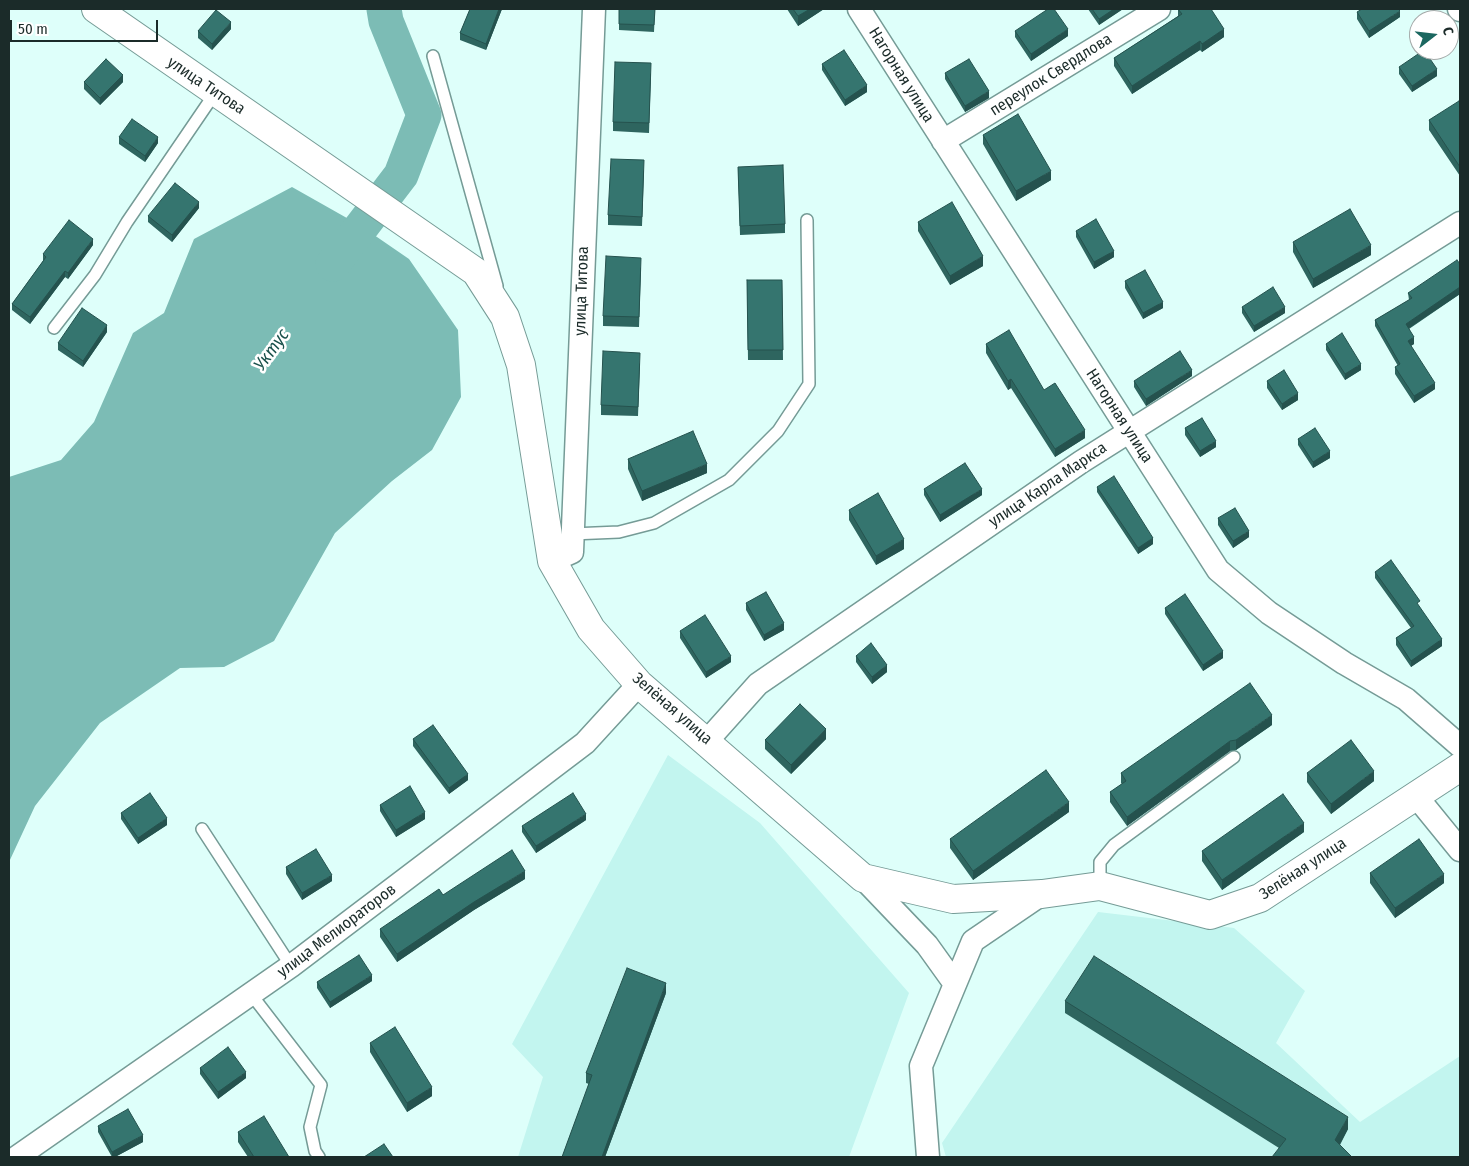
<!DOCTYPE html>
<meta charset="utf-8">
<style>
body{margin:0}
#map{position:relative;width:1469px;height:1166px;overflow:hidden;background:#defffa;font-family:"Fira Sans Condensed",sans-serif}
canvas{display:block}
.frame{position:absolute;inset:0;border:10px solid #1b2b29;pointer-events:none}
.north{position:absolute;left:1409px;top:10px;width:50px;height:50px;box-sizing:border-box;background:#fff;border:1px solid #a4aaa9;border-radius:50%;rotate:74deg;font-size:14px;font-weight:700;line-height:20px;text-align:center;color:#1b2b29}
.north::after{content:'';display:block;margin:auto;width:18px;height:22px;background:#1b6760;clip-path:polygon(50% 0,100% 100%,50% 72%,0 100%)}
.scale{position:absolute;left:10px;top:20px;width:148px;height:22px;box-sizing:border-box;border:2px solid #1b2b29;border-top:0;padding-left:6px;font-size:15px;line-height:18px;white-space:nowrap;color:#1b2b29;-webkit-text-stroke:4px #fff;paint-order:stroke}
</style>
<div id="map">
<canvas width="1469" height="1166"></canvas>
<div class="frame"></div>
<div class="north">С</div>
<div class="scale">50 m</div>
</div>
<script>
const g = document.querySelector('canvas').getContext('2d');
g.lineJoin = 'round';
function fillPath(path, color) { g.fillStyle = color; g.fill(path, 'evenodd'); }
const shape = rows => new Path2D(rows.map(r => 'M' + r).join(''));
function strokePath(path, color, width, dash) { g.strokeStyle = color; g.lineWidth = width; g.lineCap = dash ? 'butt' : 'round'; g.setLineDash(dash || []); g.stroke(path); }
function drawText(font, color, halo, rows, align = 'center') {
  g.font = font + ' "Fira Sans Condensed",sans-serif'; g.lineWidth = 5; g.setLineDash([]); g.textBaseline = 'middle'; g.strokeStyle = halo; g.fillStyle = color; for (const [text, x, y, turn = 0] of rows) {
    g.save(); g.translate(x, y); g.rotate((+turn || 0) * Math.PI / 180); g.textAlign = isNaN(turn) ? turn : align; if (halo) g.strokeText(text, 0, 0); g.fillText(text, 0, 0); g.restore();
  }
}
fillPath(shape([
 [668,755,760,823,909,993,849,1157,518,1157,543,1077,512,1044],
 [1098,912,1234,928,1305,991,1276,1043,1360,1122,1460,1056,1460,1157,946,1157,942,1143]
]), '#c2f5ef');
fillPath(shape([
 [292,187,361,226,409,259,458,330,461,397,432,450,392,481,335,533,274,641,224,667,180,668,100,723,35,806,9,862,9,477,61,460,94,422,133,333,164,313,194,239]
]), '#7cbcb5');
strokePath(shape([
 [333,264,401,175,424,115,386,21,384,9]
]), '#7cbcb5', 35);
const lane = shape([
 [433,56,497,286],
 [54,328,95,275,127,222,215,93],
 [572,534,619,532,654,523,729,480,778,431,809,384,807,220],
 [202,829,291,966],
 [1100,886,1100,862,1114,845,1234,757],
 [251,994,321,1085,310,1127,315,1151,319,1157]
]);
const street = shape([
 [859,9,1218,570,1269,613,1344,663,1406,699,1460,746],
 [1459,9,1460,10],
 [943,141,1159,9],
 [552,561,572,552,594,9],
 [707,741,758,684,1081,462,1460,223],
 [1416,796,1460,850],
 [863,878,927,945,955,984],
 [17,1157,291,966,585,743,639,684],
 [928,1157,921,1066,973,941,1042,894]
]);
const secondary = shape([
 [96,9,476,272,505,317,521,365,552,561,591,629,639,684,863,878,953,899,1042,894,1100,886,1210,915,1260,898,1460,767]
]);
strokePath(lane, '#759b96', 14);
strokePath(street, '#759b96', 25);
strokePath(secondary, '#759b96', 30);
strokePath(lane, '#fff', 11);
strokePath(street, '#fff', 22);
strokePath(secondary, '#fff', 28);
fillPath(shape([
 [470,9,502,9,486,50,460,40,460,33],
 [619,9,655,9,654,32,619,30],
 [787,9,824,9,798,26],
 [1088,9,1123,9,1099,25],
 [1178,9,1211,9,1224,37,1202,52,1200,50,1132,94,1114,66,1114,58,1178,16],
 [1357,12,1400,17,1369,38,1357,19],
 [231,29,212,50,198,38,198,31],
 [1015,31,1068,36,1031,61,1015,37],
 [822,64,867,92,845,106,822,70],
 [1399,67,1437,76,1412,92,1399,74],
 [651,73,649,133,613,131,613,122],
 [945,73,989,98,965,112,945,79],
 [84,82,123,82,100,105,84,89],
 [1460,103,1460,176,1429,130,1429,120],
 [983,135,1051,180,1016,201,983,144],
 [119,137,158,143,145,162,119,144],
 [738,167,785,224,785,233,740,235],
 [644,170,642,226,608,225,608,215],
 [199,208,172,242,148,222,148,216],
 [918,222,983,266,950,285,918,231],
 [1076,231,1114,257,1094,269,1076,237],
 [1293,242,1371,255,1313,288,1293,252],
 [93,245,68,279,65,277,30,324,12,310,12,304,43,261,43,254],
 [1460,264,1460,294,1409,329,1414,344,1411,346,1435,389,1414,403,1395,374,1395,367,1398,366,1375,326,1375,320,1409,300,1408,293],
 [641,267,639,327,603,326,603,316],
 [747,280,782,280,783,360,748,360],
 [1125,281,1163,308,1143,319,1125,288],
 [1242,307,1285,313,1254,332,1242,313],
 [107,332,83,367,58,350,58,343],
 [986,344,1085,438,1055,457,1011,388,1008,390,986,353],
 [1326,344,1361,370,1345,380,1326,350],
 [640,363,638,416,601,415,601,405],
 [1192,376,1146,406,1134,387,1134,381],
 [1267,381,1298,400,1282,410,1267,388],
 [1185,428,1216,447,1200,457,1185,435],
 [1298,439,1330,458,1313,468,1298,445],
 [628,459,707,473,642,501,628,469],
 [1097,487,1153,544,1138,554,1097,492],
 [924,489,982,495,940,522,924,495],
 [849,510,904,549,876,565,849,520],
 [1218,518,1249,537,1233,548,1218,525],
 [1375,572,1442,646,1411,667,1396,645,1396,638,1411,628,1375,578],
 [746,603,784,630,764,641,746,610],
 [1165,608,1223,658,1203,671,1165,614],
 [680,631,731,662,706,678,680,638],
 [856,656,887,672,872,684,856,662],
 [1272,725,1236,750,1230,751,1127,826,1110,802,1110,792,1122,784,1121,783,1121,773],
 [413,739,468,780,449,794,413,746],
 [826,739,791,774,765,749,765,740],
 [1307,773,1374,781,1331,814,1307,782],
 [380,805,425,819,396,837,380,811],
 [1069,812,973,880,950,848,950,839],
 [121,813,167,825,138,844,121,819],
 [586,820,536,853,522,832,522,826],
 [1304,832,1222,890,1202,861,1202,851],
 [286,867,332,881,302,900,286,874],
 [1370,873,1444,883,1395,918,1370,883],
 [525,879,474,910,397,962,380,937,380,929,443,895],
 [372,981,330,1008,317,988,317,982],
 [666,993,605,1157,562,1157,589,1084,586,1083,586,1073],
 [1065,1001,1348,1129,1340,1145,1279,1148,1065,1013],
 [370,1043,432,1096,407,1112,370,1052],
 [200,1068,246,1078,218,1099,200,1074],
 [98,1126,143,1142,115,1157,112,1157,98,1132],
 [238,1132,289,1157,248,1157,238,1142]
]), '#2e655f');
fillPath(shape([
 [499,9,502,9,486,50,486,44],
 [810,9,824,9,798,26,798,16],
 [1114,9,1123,9,1099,25,1099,19],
 [1400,11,1400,17,1369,38,1369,31],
 [231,22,231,29,212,50,212,44],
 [1068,29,1068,36,1031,61,1031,54],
 [1224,29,1224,37,1202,52,1202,44],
 [1200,41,1200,50,1132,94,1132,86],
 [1437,69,1437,76,1412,92,1412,86],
 [123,75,123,82,100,105,100,98],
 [867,85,867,92,845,106,845,100],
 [989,91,989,98,965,112,965,106],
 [158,137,158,143,145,162,145,156],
 [1051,171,1051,180,1016,201,1016,191],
 [199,202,199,208,172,242,172,235],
 [93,239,93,245,68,279,68,273],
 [1371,245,1371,255,1313,288,1313,279],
 [1114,251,1114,257,1094,269,1094,262],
 [983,256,983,266,950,285,950,276],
 [65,271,65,277,30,324,30,317],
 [1460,287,1460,294,1406,330,1406,324],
 [1163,302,1163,308,1143,319,1143,313],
 [1285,307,1285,313,1254,332,1254,326],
 [107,325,107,332,83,367,83,361],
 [1414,337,1414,344,1408,347,1408,341],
 [1361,364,1361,370,1345,380,1345,374],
 [1192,370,1192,376,1146,406,1146,399],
 [1011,379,1011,388,1008,390,1008,381],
 [1435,383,1435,389,1414,403,1414,396],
 [1298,393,1298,400,1282,410,1282,404],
 [1085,430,1085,438,1055,457,1055,449],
 [1216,441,1216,447,1200,457,1200,451],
 [1330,451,1330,458,1313,468,1313,462],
 [707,464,707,473,642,501,642,491],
 [982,489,982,495,940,522,940,515],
 [1249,531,1249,537,1233,548,1233,541],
 [1153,538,1153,544,1138,554,1138,548],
 [904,539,904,549,876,565,876,556],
 [784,623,784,630,764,641,764,635],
 [1442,639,1442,646,1411,667,1411,661],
 [1223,651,1223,658,1203,671,1203,665],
 [731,656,731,662,706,678,706,672],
 [887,665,887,672,872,684,872,677],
 [1272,715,1272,725,1236,750,1236,740],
 [826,729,826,739,791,774,791,765],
 [1230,741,1230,751,1127,826,1127,817],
 [1374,771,1374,781,1331,814,1331,804],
 [468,774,468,780,449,794,449,788],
 [1069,802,1069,812,973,880,973,871],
 [425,812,425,819,396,837,396,830],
 [586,814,586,820,536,853,536,846],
 [167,818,167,825,138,844,138,838],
 [1304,823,1304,832,1222,890,1222,880],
 [525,871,525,879,474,910,397,962,397,954,474,902],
 [1444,874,1444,883,1395,918,1395,908],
 [332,875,332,881,302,900,302,893],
 [372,975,372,981,330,1008,330,1002],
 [666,983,666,993,605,1157,602,1157],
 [246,1072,246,1078,218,1099,218,1092],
 [432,1087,432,1096,407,1112,407,1103],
 [1348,1117,1348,1129,1335,1153,1335,1140],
 [143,1135,143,1142,115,1157,112,1157,112,1152]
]), '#25524e');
const building = shape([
 [470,9,499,9,486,44,460,33,470,9],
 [619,9,655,9,654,25,619,24,619,9],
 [793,9,810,9,798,16,793,9],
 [1048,9,1054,9,1068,29,1031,54,1015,31,1048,9],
 [1092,9,1114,9,1099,19,1092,9],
 [1178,9,1211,9,1224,29,1202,44,1200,41,1132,86,1114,58,1182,14,1178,9],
 [1362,9,1398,9,1400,11,1369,31,1357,12,1362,9],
 [216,10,231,22,212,44,198,31,216,10],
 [844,50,867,85,845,100,822,64,844,50],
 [1424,50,1437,69,1412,86,1399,67,1424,50],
 [106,59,123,75,100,98,84,82,106,59],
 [969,59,989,91,965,106,945,73,969,59],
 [615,62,651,63,649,123,613,122,615,62],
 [1459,101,1460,103,1460,167,1429,120,1459,101],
 [1018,114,1051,171,1016,191,983,135,1018,114],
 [132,119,158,137,145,156,119,137,132,119],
 [611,159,644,160,642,217,608,215,611,159],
 [783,165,785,224,740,226,738,167,783,165],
 [175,183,199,202,172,235,148,216,175,183],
 [952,202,983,256,950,276,918,222,952,202],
 [1350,209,1371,245,1313,279,1293,242,1350,209],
 [1096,219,1114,251,1094,262,1076,231,1096,219],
 [69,220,93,239,68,273,65,271,30,317,12,304,46,257,43,254,69,220],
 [606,256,641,258,639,317,603,316,606,256],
 [1457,260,1460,264,1460,287,1406,324,1414,337,1408,341,1435,383,1414,396,1395,367,1400,364,1375,320,1412,298,1408,293,1457,260],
 [1145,270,1163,302,1143,313,1125,281,1145,270],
 [747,280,782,280,783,350,748,350,747,280],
 [1273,287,1285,307,1254,326,1242,307,1273,287],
 [82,308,107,325,83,361,58,343,82,308],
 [1009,330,1044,390,1055,383,1085,430,1055,449,1011,379,1008,381,986,344,1009,330],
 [1342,333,1361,364,1345,374,1326,344,1342,333],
 [603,351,640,353,638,407,601,405,603,351],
 [1180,351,1192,370,1146,399,1134,381,1180,351],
 [1284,370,1298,393,1282,404,1267,381,1284,370],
 [1202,418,1216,441,1200,451,1185,428,1202,418],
 [1315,428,1330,451,1313,462,1298,439,1315,428],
 [693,431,707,464,642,491,628,459,693,431],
 [965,463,982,489,940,515,924,489,965,463],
 [1114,476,1153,538,1138,548,1097,487,1114,476],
 [878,493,904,539,876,556,849,510,878,493],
 [1235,508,1249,531,1233,541,1218,518,1235,508],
 [1391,560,1420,601,1417,603,1442,639,1411,661,1396,638,1414,626,1375,572,1391,560],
 [766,592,784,623,764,635,746,603,766,592],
 [1185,594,1223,651,1203,665,1165,608,1185,594],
 [705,615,731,656,706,672,680,631,705,615],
 [871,643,887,665,872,677,856,656,871,643],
 [1250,683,1272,715,1236,740,1230,741,1127,817,1110,792,1126,781,1121,773,1250,683],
 [800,704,826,729,791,765,765,740,800,704],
 [433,725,468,774,449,788,413,739,433,725],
 [1351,740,1374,771,1331,804,1307,773,1351,740],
 [1046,770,1069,802,973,871,950,839,1046,770],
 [410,786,425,812,396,830,380,805,410,786],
 [150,793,167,818,138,838,121,813,150,793],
 [573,793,586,814,536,846,522,826,573,793],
 [1283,794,1304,823,1222,880,1202,851,1283,794],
 [1419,839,1444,874,1395,908,1370,873,1419,839],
 [316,849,332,875,302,893,286,867,316,849],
 [512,850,525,871,474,902,397,954,380,929,439,889,443,895,512,850],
 [359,955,372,975,330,1002,317,982,359,955],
 [1094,956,1348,1117,1335,1140,1352,1157,1272,1157,1286,1139,1065,1001,1094,956],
 [627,968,666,983,602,1157,562,1157,592,1075,586,1073,627,968],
 [395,1027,432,1087,407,1103,370,1043,395,1027],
 [228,1047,246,1072,218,1092,200,1068,228,1047],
 [128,1109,143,1135,112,1152,98,1126,128,1109],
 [264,1116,289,1157,254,1157,238,1132,264,1116],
 [384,1144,393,1157,364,1157,384,1144]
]);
fillPath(building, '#35756f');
strokePath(building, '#25524e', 1);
drawText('16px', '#1b2b29', '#fff', [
 ["Нагорная улица",901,75,58],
 ["переулок Свердлова",1051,75,-32],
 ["улица Титова",206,86,34],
 ["улица Титова",582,291,-88],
 ["Нагорная улица",1119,416,57],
 ["улица Карла Маркса",1048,485,-34],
 ["Зелёная улица",672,709,41],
 ["Зелёная улица",1303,869,-33],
 ["улица Мелиораторов",337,931,-37]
]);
drawText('italic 18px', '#1a514c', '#fff', [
 ["Уктус",272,350,-54]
]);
</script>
